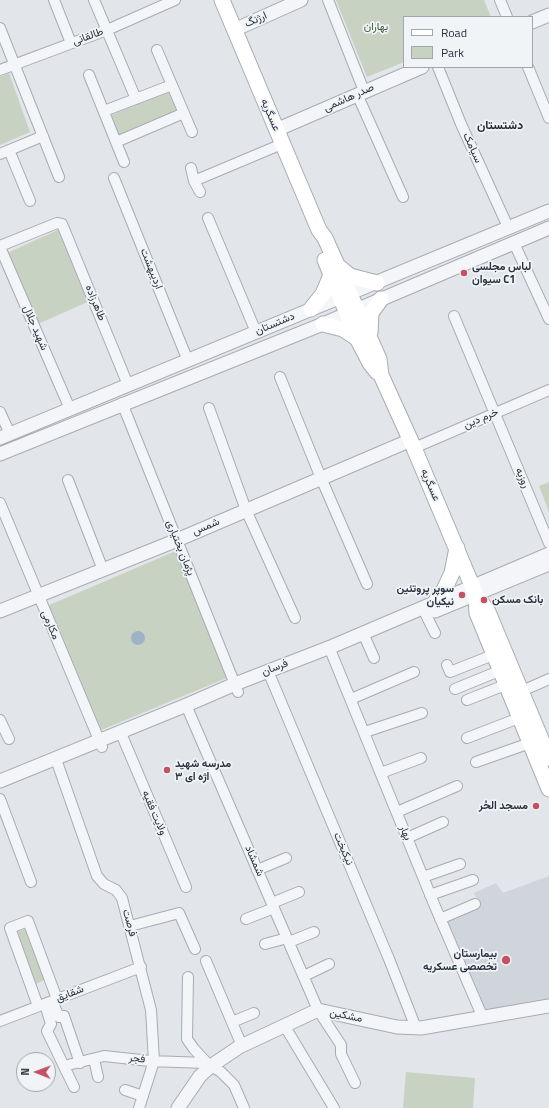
<!DOCTYPE html>
<meta charset="utf-8">
<style>
body{margin:0}
#map{position:relative;width:549px;height:1108px;overflow:hidden;background:#e2e5e9;font-family:"Titillium Web",sans-serif}
canvas{display:block}
.legend{position:absolute;left:403px;top:16px;width:130px;height:52px;box-sizing:border-box;background:#f1f4f7;border:1px solid #a2a7ae;margin:0;padding:5px 7px;list-style:none;font-size:12px;color:#2b3340}
.legend li{display:flex;align-items:center;gap:8px;height:20px}
.legend b{width:20px;border:1px solid #a2a7ae}
.north{position:absolute;left:16px;top:1052px;width:40px;height:40px;box-sizing:border-box;background:#f1f4f7;border:1px solid #a2a7ae;border-radius:50%;rotate:271deg;font-size:11px;font-weight:700;line-height:16px;text-align:center;color:#2b3340}
.north::after{content:'';display:block;margin:auto;width:14px;height:18px;background:#c55064;clip-path:polygon(50% 0,100% 100%,50% 72%,0 100%)}
</style>
<div id="map">
<canvas width="549" height="1108"></canvas>
<ul class="legend">
<li><b style="height:5px;background:#fff"></b>Road</li>
<li><b style="height:11px;background:#c8d2c3"></b>Park</li>
</ul>
<div class="north">N</div>
</div>
<script>
const g = document.querySelector('canvas').getContext('2d');
g.lineJoin = 'round';
function fillPath(path, color) { g.fillStyle = color; g.fill(path, 'evenodd'); }
const shape = rows => new Path2D(rows.map(r => 'M' + r).join(''));
function strokePath(path, color, width, dash) { g.strokeStyle = color; g.lineWidth = width; g.lineCap = dash ? 'butt' : 'round'; g.setLineDash(dash || []); g.stroke(path); }
function drawText(font, color, halo, rows, align = 'center') {
  g.font = font + ' "Titillium Web",Vazirmatn,sans-serif'; g.lineWidth = 3.5; g.setLineDash([]); g.textBaseline = 'middle'; g.strokeStyle = halo; g.fillStyle = color; for (const [text, x, y, turn = 0] of rows) {
    g.save(); g.translate(x, y); g.rotate((+turn || 0) * Math.PI / 180); g.textAlign = isNaN(turn) ? turn : align; if (halo) g.strokeText(text, 0, 0); g.fillText(text, 0, 0); g.restore();
  }
}
fillPath(shape([
 [549,876,549,1000,485,1012,446,921,481,906,474,893,496,883,503,893]
]), '#d0d4db');
fillPath(shape([
 [336,0,484,0,491,17,404,17,404,62,367,77],
 [9,73,30,132,0,145,0,77],
 [169,90,179,112,117,138,109,116],
 [60,229,90,301,38,324,7,253],
 [549,482,549,512,539,486],
 [178,550,229,677,99,731,47,606],
 [25,929,46,979,36,984,16,932],
 [406,1072,475,1078,473,1108,403,1108]
]), '#c8d2c3');
fillPath(shape([
 '131 638a7 7 0 1 1 14 0a7 7 0 1 1-14 0Z'
]), '#9fb3c6');
const minor = shape([
 [54,0,71,43],
 [94,0,136,99],
 [328,0,364,91],
 [500,0,507,17],
 [0,28,59,177],
 [157,50,192,132],
 [438,67,461,124,508,227],
 [528,67,549,118],
 [0,70,107,30,175,0],
 [89,75,124,162],
 [357,94,403,197],
 [104,111,172,85],
 [116,142,184,113],
 [9,150,30,201],
 [0,154,43,136],
 [191,168,194,181,282,144],
 [114,178,188,361],
 [194,181,200,192],
 [208,218,256,332],
 [514,243,549,319],
 [0,246,57,223,62,224,128,385],
 [0,247,70,409],
 [454,316,549,543],
 [280,377,321,478,367,584],
 [122,403,238,692],
 [209,408,246,510,295,618],
 [0,412,10,434],
 [414,448,549,390],
 [68,480,103,570],
 [0,503,102,747],
 [426,615,435,633],
 [363,633,374,658],
 [329,647,434,904,483,1018],
 [447,665,450,672,493,655],
 [268,671,389,959,416,1028],
 [455,689,499,671],
 [522,691,549,679],
 [351,699,414,672],
 [467,700,505,685],
 [189,712,318,1010,341,1045,341,1054,355,1083],
 [0,720,9,739],
 [365,732,422,713],
 [123,738,186,887],
 [467,738,519,718],
 [476,762,530,743],
 [58,765,97,876,104,884,116,890,122,898,151,1010,154,1061,139,1108],
 [381,773,421,758],
 [0,799,31,882],
 [397,812,457,786],
 [407,838,443,822],
 [257,870,286,858],
 [423,877,460,864],
 [430,895,473,880],
 [272,903,299,892],
 [246,919,274,908],
 [440,919,475,904],
 [130,926,179,913,195,949],
 [289,942,314,932],
 [265,944,287,938],
 [206,961,242,1046],
 [304,976,329,964],
 [188,977,187,1039,194,1049,208,1064],
 [52,1001,59,1017,64,1016,80,1063],
 [45,1004,51,1024,47,1031,74,1087],
 [38,1006,10,928,28,921,57,999],
 [0,1021,141,967],
 [232,1022,254,1013],
 [284,1025,334,1108],
 [94,1059,98,1077],
 [64,1066,104,1056,150,1061,206,1063,221,1072,234,1085,244,1108],
 [125,1090,143,1096]
]);
const tertiary = shape([
 [532,22,549,15],
 [234,30,301,0],
 [276,130,422,67],
 [0,438,549,211],
 [0,454,323,324,549,228],
 [0,611,170,543,411,440],
 [435,611,549,564],
 [0,781,189,704,235,684,333,646,549,554],
 [178,1108,200,1076,211,1066,239,1047,318,1010,397,1027,421,1028,549,1006]
]);
const secondary = shape([
 [222,0,319,230,325,238,379,359,381,375,414,448,476,595,488,612,549,758],
 [325,260,358,340,370,363,377,372],
 [338,266,350,276,377,283],
 [311,309,323,294,331,275],
 [323,324,343,329,358,339],
 [370,333,371,313,381,299],
 [476,598,477,613,549,789],
 [436,601,444,590,452,573,457,548]
]);
strokePath(minor, '#a7acb3', 12);
strokePath(tertiary, '#a7acb3', 15);
strokePath(secondary, '#a7acb3', 17);
strokePath(minor, '#f4f5f8', 10);
strokePath(tertiary, '#f4f5f8', 13);
strokePath(secondary, '#fff', 15);
for (const [x, y, r, color] of [
 [464,273,4,"#c55064"],
 [462,595,4,"#c55064"],
 [484,600,4,"#c55064"],
 [167,770,4,"#c55064"],
 [536,806,4,"#c55064"],
 [506,960,5,"#c55064"]
]) { const dot = new Path2D(); dot.arc(x, y, r, 0, 2 * Math.PI); g.fillStyle = color; g.fill(dot); strokePath(dot, '#f1f4f7', 1.5); }
drawText('11px', '#2b3340', '#f1f4f7', [
 ["ارژنگ",256,20,-24],
 ["طالقانی",88,37,-20],
 ["صدر هاشمی",349,98,-24],
 ["عسگریه",270,115,67],
 ["سیامک",472,148,66],
 ["اردیبهشت",151,269,68],
 ["طاهرزاده",95,303,68],
 ["دشتستان",275,324,-23],
 ["شهید جلال",35,328,67],
 ["خرم دین",481,419,-23],
 ["روزبه",522,478,67],
 ["عسگریه",430,485,67],
 ["شمس",206,527,-23],
 ["پژمان بختیاری",180,548,68],
 ["مکارمی",50,625,67],
 ["فرسان",275,668,-21],
 ["ولایت فقیه",154,813,67],
 ["بهار",405,833,68],
 ["نیکبخت",343,849,67],
 ["شمشاد",254,861,66],
 ["فرصت",129,923,75],
 ["شقایق",70,994,-21],
 ["مشکین",346,1016,12],
 ["فجر",137,1059,6]
]);
drawText('11px', '#405b39', '#f1f4f7', [
 ["بهاران",376,27]
]);
drawText('bold 11px', '#2b3340', '#f1f4f7', [
 ["لباس مجلسی",472,267],
 ["سیوان C1",472,280],
 ["سوپر پروتئین",454,589,"right"],
 ["نیکیان",454,602,"right"],
 ["بانک مسکن",492,600],
 ["مدرسه شهید",175,764],
 ["اژه ای ۳",175,777],
 ["مسجد الحُر",528,806,"right"],
 ["بیمارستان",497,954,"right"],
 ["تخصصی عسکریه",497,967,"right"]
], 'left');
drawText('bold 12px', '#1d2431', '#f1f4f7', [
 ["دشتستان",500,126]
]);
</script>
